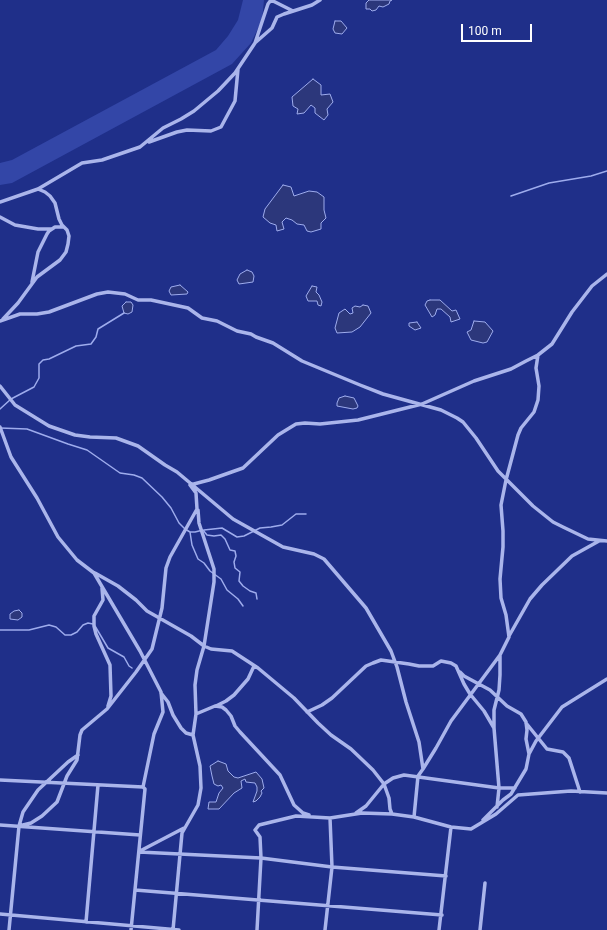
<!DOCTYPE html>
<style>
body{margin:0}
#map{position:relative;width:607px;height:930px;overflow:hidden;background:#1f2f89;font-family:Roboto,sans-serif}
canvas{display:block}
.scale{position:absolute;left:461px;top:24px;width:71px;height:18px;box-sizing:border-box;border:2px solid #fff;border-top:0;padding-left:5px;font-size:12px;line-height:14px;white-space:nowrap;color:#fff;-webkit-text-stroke:3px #1f2f89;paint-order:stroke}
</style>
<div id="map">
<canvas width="607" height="930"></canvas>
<div class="scale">100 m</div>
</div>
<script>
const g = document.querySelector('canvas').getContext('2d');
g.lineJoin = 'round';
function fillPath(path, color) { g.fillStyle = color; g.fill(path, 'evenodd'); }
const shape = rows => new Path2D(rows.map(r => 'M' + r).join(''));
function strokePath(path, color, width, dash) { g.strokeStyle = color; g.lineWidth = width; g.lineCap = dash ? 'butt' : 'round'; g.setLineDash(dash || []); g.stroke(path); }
fillPath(shape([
 [243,0,264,0,262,20,251,43,232,64,12,183,0,185,0,163,12,160,216,50,228,36,238,20]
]), '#3346a7');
const water = shape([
 [369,0,392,0,390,1,389,4,383,7,379,6,376,10,372,11,370,9,366,9,366,3,369,0],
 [335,21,341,21,347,28,342,34,335,33,333,29,335,21],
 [313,79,321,85,321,95,330,94,333,102,327,109,328,115,324,120,315,113,315,108,311,105,304,113,297,114,298,109,293,106,292,97,313,79],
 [283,185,291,187,294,196,309,191,317,192,324,197,324,210,326,218,321,223,321,229,311,232,307,231,304,225,297,224,292,220,286,218,282,222,284,229,277,231,276,225,270,223,263,217,265,209,283,185],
 [247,270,252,272,254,276,253,282,239,284,237,280,240,274,247,270],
 [180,285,188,292,187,294,171,295,169,291,171,287,180,285],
 [312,286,317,287,316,292,319,295,322,302,321,306,318,305,317,301,308,301,306,296,312,286],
 [430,300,440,300,452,311,456,310,460,319,451,322,450,317,441,309,437,309,435,315,432,317,425,305,427,301,430,300],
 [126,302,131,302,133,305,132,312,128,314,124,313,122,306,126,302],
 [363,305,368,306,371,313,360,327,352,332,337,333,335,328,339,313,345,309,350,314,353,313,352,308,355,306,360,307,363,305],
 [474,321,485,322,493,331,487,342,483,343,471,340,467,332,471,330,474,321],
 [417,322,421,328,415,330,409,326,409,323,417,322],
 [345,396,354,398,358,406,357,408,353,409,337,406,337,403,339,398,345,396],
 [19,610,22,613,22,617,18,620,10,619,10,614,14,611,19,610],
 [218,761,226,764,228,771,234,777,238,778,256,772,262,779,264,788,261,791,262,793,260,797,256,801,253,802,257,791,257,787,255,783,246,782,245,779,241,781,242,788,234,793,219,809,208,809,209,802,216,802,219,793,223,788,221,785,218,786,214,784,212,776,210,766,218,761]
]);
fillPath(water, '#2c377b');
strokePath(water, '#9eaced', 1);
strokePath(shape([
 [511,196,549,183,591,176,607,171],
 [0,409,11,399,34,387,39,378,39,364,43,360,49,359,76,346,91,344,96,337,98,329,124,313],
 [0,428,27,429,68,444,87,450,120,473,134,475,142,478,162,497,171,508,179,523,185,529,190,532,195,532,203,530,207,535,214,536,221,535,225,539,230,550,235,551,236,556,234,562,235,568,240,572,239,581,243,586,250,591,256,593,257,599],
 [204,530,222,528,237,537,244,536,260,528,271,527,282,525,296,514,306,514],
 [190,532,192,545,198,559,204,563,210,571,221,579,227,590,238,599,243,606],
 [95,626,108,648,124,657,129,666,132,668],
 [0,630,29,630,49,625,56,627,65,635,71,635,77,632,83,625,88,623,93,624]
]), '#9eaced', 1.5);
strokePath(shape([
 [256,42,272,28,277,17,284,14,312,5,320,0],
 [149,142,177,132,187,130,211,131,221,127,235,101,238,69],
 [0,202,38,189,82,163,102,160,140,147,163,128,181,119,194,111,218,91,235,73,255,43,268,4,271,0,293,11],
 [0,217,15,225,38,229,51,229],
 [32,282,38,252,47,234,49,231,55,227,64,227],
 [3,319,18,303,37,277,60,260,66,252,68,244,69,236,67,230,62,225,59,219,55,203,50,196,45,192,38,189],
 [0,321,20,314,37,314,49,312,97,294,108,292,125,294,138,300,151,300,188,308,202,318,217,321,237,331,251,334,256,337,273,343,302,361,360,385,383,394,441,410,457,418,463,422,476,438,498,471,533,506,553,522,563,527,588,539,607,541],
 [0,386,15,405,49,426,75,435,90,437,116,438,138,446,165,465,177,472,233,519,283,547,314,554,324,559,366,608,391,651,397,667,406,702,419,742,423,769,418,776,414,817],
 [0,427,11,457,37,498,58,537,77,560,94,573,140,651,161,692,163,712,154,734,143,787],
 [95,573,118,586,136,600,147,611,191,636,204,646,211,649,232,651,258,668,294,698,318,723,331,735,351,749,373,770,384,784,389,798,390,809,392,814],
 [102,588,103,600,94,616,94,626,96,634,110,665,111,696,108,706],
 [509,636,530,599,542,585,572,556,599,541],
 [460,672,464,676,490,690,507,706,521,714,526,722,527,730,526,739,529,754],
 [161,693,168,702,173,715,181,728,186,733,193,735],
 [216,706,226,701,234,695,248,679,254,666],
 [307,712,322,705,332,698,366,666,373,663,381,660,409,664,419,666,433,666,441,661,451,663,456,666,464,684,470,694,484,711,494,728],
 [196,714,215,706,222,707,226,710,231,716,235,726,240,732,280,775,294,805,303,813,309,815],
 [526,723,547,749,563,752,569,758,580,792],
 [423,769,436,748,451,721,500,655,509,637,506,615,501,598,500,579,503,547,503,531,501,505,506,480,518,435,521,428,534,412,538,400,539,386,536,368,538,355],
 [0,780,143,787,145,789,131,930],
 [497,807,499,788,494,728,494,710,499,690,500,675,500,655],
 [356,813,366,806,384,784,393,778,404,775,499,788,515,788],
 [483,820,503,800,511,794,526,769,529,754,536,741,562,707,607,679],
 [0,825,140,835],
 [19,826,31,823,42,816,57,802,67,776,77,760,80,735,82,730,107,709,136,672,152,649,162,608,166,568,170,557,197,509,196,493,190,485,209,480,243,468,278,435,296,424,305,423,320,424,358,420,422,404,474,381,511,369,526,361,538,355,552,344,572,312,592,286,607,274],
 [140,851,184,828],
 [139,852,261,858,332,867,446,876],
 [135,890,442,915],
 [0,914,179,930],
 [86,922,98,785],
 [9,930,19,826,23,812,38,790,68,762,78,755],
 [173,930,182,833,198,805,201,788,200,766,193,735,196,714,195,685,197,670,204,646,214,582,214,569,199,523,198,510],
 [257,930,261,858,260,837,255,830,259,825,296,816,330,818,362,813,392,814,414,817,451,827,471,829,496,814,518,795,571,791,607,793],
 [325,930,332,867,330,818],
 [439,930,451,827],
 [480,930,485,883]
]), '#aab5eb', 3.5);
</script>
